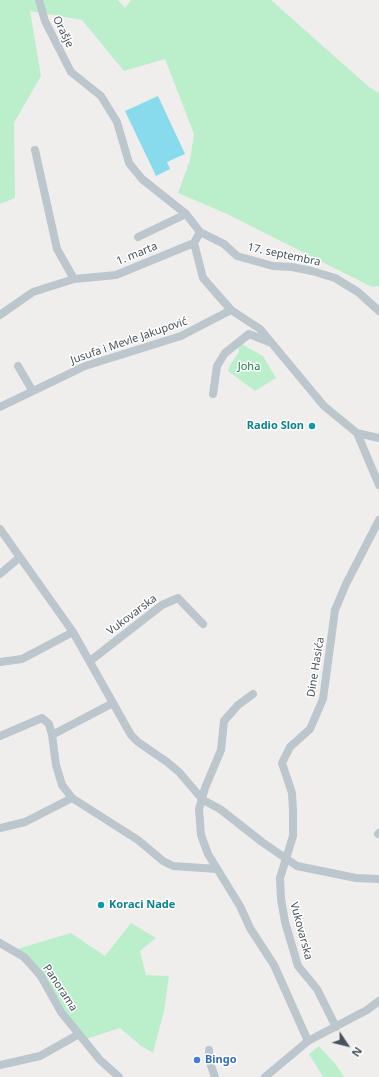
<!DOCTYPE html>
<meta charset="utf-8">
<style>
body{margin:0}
#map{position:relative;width:379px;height:1077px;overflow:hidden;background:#f0eded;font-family:"Noto Sans",sans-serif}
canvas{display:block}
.north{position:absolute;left:327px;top:1025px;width:40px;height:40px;-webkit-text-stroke:3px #fff;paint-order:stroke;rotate:125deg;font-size:11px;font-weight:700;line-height:16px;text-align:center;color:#45525b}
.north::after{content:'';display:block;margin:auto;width:14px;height:18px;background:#45525b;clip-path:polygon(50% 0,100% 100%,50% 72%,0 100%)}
</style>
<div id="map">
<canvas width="379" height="1077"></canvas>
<div class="north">N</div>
</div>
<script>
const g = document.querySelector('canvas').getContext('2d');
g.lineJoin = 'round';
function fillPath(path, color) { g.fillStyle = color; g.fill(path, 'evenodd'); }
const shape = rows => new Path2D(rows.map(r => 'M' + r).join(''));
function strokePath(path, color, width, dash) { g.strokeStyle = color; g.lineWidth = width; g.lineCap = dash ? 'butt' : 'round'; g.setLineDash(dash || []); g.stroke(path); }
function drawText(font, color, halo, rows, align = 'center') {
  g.font = font + ' "Noto Sans",sans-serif'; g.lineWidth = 3; g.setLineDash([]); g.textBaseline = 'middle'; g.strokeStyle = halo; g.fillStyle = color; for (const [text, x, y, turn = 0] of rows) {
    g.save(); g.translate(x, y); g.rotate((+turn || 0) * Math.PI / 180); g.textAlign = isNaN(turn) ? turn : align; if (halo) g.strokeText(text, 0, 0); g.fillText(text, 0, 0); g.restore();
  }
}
fillPath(shape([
 [0,0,118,0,125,8,131,0,271,0,369,87,379,93,379,286,372,287,227,214,178,193,190,160,194,134,165,59,124,71,82,20,30,11,41,76,14,123,15,198,0,204],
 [238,342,263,356,276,378,255,391,228,371,230,365,239,352],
 [131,923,156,938,140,951,146,975,169,976,164,1011,153,1053,141,1046,120,1028,80,1041,17,949,71,933,105,956],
 [319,1046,337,1066,344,1077,323,1077,309,1054]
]), '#bbefcc');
fillPath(shape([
 [158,96,185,154,167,162,170,169,156,176,125,111]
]), '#87dbec');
strokePath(shape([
 [39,0,45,21,71,72,101,96,117,122,129,163,142,179,186,214,200,232,224,244,237,256,273,266,292,267,312,271,335,278,358,292,379,311],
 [35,150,57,249,74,279],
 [138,237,186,214],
 [194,243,203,278,231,310,260,329,324,406,357,433,379,485],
 [0,315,33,292,74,279,116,275,194,243,200,232],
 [18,366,32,390],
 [213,394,217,366,225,353,249,334,269,342],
 [0,407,85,366,181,336,231,310],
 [357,433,379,438],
 [0,529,73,632,131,735,138,742,167,762,179,772,203,800,220,809,262,842,297,866,356,878,379,879],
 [0,574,20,557],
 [90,661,162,605,178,598,203,624],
 [0,662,22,659,73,632],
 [253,694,238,705,224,721,221,750,205,788,199,809,201,835,208,854,240,906,250,928,274,965,308,1041],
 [52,735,56,765,62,785,72,798],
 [0,736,42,718,49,724,52,735,113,703],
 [0,828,25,822,72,798,138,840,163,861,173,866,217,869],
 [378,834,379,833],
 [0,943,24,957,41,976,61,1012,100,1060,119,1077],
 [336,1027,317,989,298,966,285,922,281,899,280,878,293,836,293,810,292,793,282,763,290,747,310,729,323,699,335,610,346,584,379,520],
 [209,1050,209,1060,215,1077],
 [0,1065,40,1056,79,1034],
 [265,1077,308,1041,367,1010,379,1001]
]), '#bbc6cd', 8);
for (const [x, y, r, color] of [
 [312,426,4,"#0f9aa8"],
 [101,905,4,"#0f9aa8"],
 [197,1060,4,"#3f7fe0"]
]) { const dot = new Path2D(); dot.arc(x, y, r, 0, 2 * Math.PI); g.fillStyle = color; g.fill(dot); strokePath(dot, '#fff', 1.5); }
drawText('11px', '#45525b', '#fff', [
 ["Orašje",63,32,64],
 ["1. marta",137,254,-22],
 ["17. septembra",284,255,12],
 ["Jusufa i Mevle Jakupović",129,341,-19],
 ["Vukovarska",132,615,-37],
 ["Dine Hasića",316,667,-81],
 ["Vukovarska",301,931,75],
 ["Panorama",60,988,57]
]);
drawText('11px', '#167c45', '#fff', [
 ["Joha",249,367]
]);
drawText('bold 11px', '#0d838f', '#fff', [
 ["Radio Slon",304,426],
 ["Koraci Nade",109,905,"left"]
], 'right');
drawText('bold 11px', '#366cbe', '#fff', [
 ["Bingo",205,1060]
], 'left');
</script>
